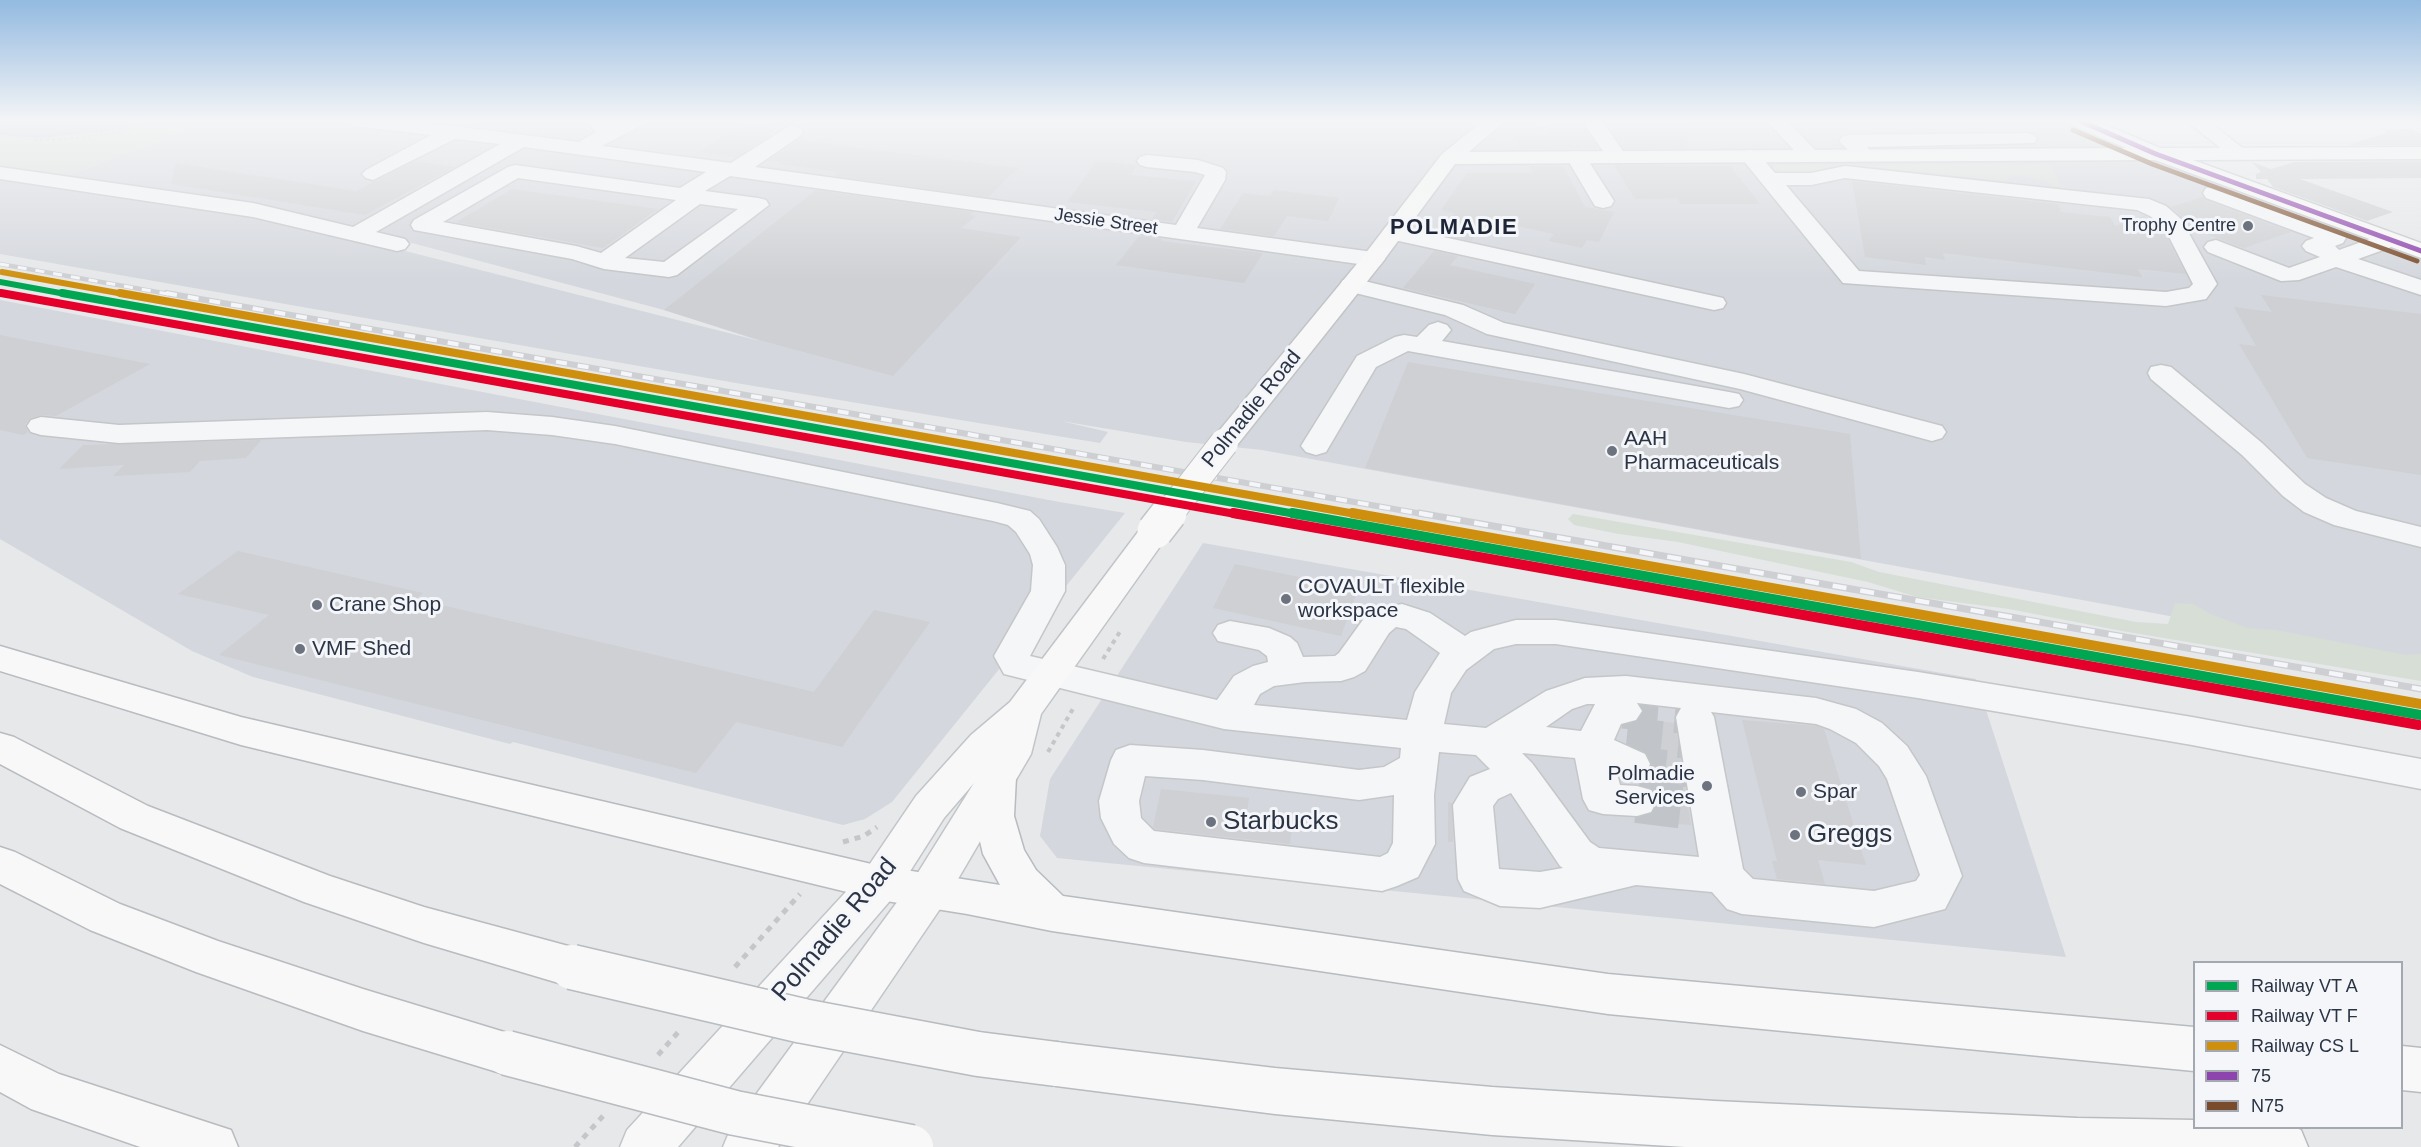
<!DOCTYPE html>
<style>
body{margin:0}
#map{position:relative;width:2421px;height:1147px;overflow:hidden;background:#e6e8ea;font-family:Arial,sans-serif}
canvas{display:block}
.legend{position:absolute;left:2193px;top:961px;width:210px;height:168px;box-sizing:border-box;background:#f4f6f9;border:2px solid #a4a8b1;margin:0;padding:8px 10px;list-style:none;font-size:18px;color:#2b3445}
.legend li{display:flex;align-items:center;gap:12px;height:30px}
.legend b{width:30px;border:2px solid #a4a8b1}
</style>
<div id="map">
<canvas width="2421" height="1147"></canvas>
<ul class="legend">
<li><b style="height:8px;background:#00a651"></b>Railway VT A</li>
<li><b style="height:8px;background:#e4002b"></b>Railway VT F</li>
<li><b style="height:8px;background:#ce8f0e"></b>Railway CS L</li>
<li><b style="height:8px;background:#8e44ad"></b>75</li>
<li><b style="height:8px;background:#7a4b2a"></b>N75</li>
</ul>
</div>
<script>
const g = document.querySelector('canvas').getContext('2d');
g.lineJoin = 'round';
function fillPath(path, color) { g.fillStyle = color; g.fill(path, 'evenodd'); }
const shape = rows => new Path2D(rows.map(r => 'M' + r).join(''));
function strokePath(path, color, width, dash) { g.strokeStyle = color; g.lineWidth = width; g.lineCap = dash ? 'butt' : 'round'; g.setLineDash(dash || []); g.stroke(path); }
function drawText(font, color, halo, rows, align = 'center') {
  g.font = font + ' Arial,sans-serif'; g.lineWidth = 6; g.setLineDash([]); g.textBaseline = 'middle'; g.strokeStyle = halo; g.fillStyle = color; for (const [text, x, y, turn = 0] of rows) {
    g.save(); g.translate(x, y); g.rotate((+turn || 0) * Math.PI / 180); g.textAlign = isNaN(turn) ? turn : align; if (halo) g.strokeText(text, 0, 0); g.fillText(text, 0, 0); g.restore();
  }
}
fillPath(shape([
 [211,120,2061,120,2194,175,2421,258,2421,662,1262,450,1186,442,1061,421,1108,432,1100,443,736,383,0,254,0,169,65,177],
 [314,217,664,310,760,341,374,243],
 [0,300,1054,501,1125,513,892,802,865,819,843,825,513,742,510,744,253,677,192,651,0,539],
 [1203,543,1976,679,2066,957,1057,858,1040,836,1050,779]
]), '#d4d7dd');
fillPath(shape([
 [0,120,211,120,65,177,0,169],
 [2050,164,2062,186,2080,190,2056,187,2045,181,2021,176,2010,177,2006,181,1921,172,1922,177,1834,169,1801,174,1773,169,1774,166],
 [1573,514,1851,562,1879,572,2136,622,2168,624,2175,603,2193,604,2213,615,2248,628,2276,630,2407,655,2421,654,2421,681,2122,631,2009,609,1917,597,1868,582,1678,542,1619,534,1574,525,1568,519]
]), '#d6ded6');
fillPath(shape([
 [0,120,155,120,121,130,38,138,0,135]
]), '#b4c4d5');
fillPath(shape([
 [1615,120,1688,121,1687,148,1624,149,1607,124,1617,124],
 [742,124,777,128,765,136,768,137,737,157,700,152],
 [1554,124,1583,124,1598,148,1521,149,1513,135,1547,135],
 [2412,129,2421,134,2421,145,2348,145,2386,133,2385,130],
 [798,140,1018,168,988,197,834,176,839,172,779,164,782,162,768,161],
 [415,161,455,167,365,215,171,184,175,163,356,191],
 [1097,161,1137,165,1131,175,1196,181,1172,222,1152,219,1157,212,1067,202],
 [2421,161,2421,178,2300,179,2393,212,2367,221,2273,187,2267,179,2256,179,2256,174,2261,172,2252,162,2271,169,2294,162],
 [1614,165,1730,166,1760,204,1681,204,1677,198,1635,199],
 [1529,166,1563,166,1585,207,1614,212,1599,242,1587,240,1582,248,1549,241,1554,234,1489,220,1471,241,1443,235,1450,227,1443,226,1455,213,1441,210,1467,173,1533,173],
 [1852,181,2058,204,2061,212,2110,217,2115,226,2144,216,2162,228,2186,274,2138,269,2142,277,1943,253,1945,260,1925,257,1926,265,1865,257],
 [512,189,658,209,603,248,456,222],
 [816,190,973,212,970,215,976,216,961,228,1021,237,893,376,763,341,664,310],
 [1274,190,1339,198,1328,221,1287,216,1274,236,1220,229,1243,193,1270,196],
 [2203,197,2205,200,2291,232,2244,248,2188,227,2182,217,2171,207],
 [1139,236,1162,239,1161,241,1263,253,1244,283,1116,265],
 [1434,251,1458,256,1450,265,1535,284,1515,314,1403,288],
 [2261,295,2421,314,2421,475,2307,458,2239,344,2256,346,2234,307,2272,312],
 [0,335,150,364,56,416,41,415,30,418,25,425,28,432,23,435,0,430],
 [1408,362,1850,434,1861,559,1365,468],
 [261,440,246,458,200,461,190,472,113,476,124,465,59,469,83,445],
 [238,551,423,593,416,599,814,692,874,610,930,622,842,747,736,722,696,773,219,655,269,615,178,594],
 [1235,564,1358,589,1341,636,1213,608],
 [1639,719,1675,723,1691,825,1653,822,1652,814,1659,800,1653,789,1648,787,1646,776,1652,763,1647,753,1642,750],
 [1742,720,1816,726,1824,729,1866,865,1818,860,1825,884,1777,879,1772,861,1777,861],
 [1161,789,1249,798,1246,820,1292,825,1290,844,1155,829,1153,827],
 [1448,802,1452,803,1453,842,1448,842]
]), '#ced0d3');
strokePath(shape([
 [1623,711,1695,717],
 [1627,735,1686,741],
 [1631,764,1692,770]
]), '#c1c4c9', 35, [35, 17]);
strokePath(shape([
 [1637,801,1701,809]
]), '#c1c4c9', 44, [44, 22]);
const minor = shape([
 [346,120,405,120,579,142,596,132,585,120,606,120,610,125,620,120,646,120,644,124,602,146,731,163,786,128,793,126,800,128,803,132,800,136,755,167,1176,225,1205,175,1195,172,1147,167,1140,165,1137,161,1140,157,1147,155,1198,160,1223,168,1226,172,1225,180,1197,228,1373,252,1381,254,1385,259,1381,264,1373,266,730,176,705,191,758,198,766,200,769,205,677,275,669,277,604,269,572,259,414,230,411,225,414,220,508,167,515,165,680,188,706,172,524,147,376,232,405,239,409,244,405,249,397,251,253,217,0,179,0,167,253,203,353,227,500,144,455,139,373,180,366,178,362,174,366,170,431,135,355,126,348,124,346,120],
 [518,178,676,200,601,253,576,246,443,222,518,178],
 [700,204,738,209,664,262,625,258,700,204],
 [1552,120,1549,125,1542,127,1535,125,1532,121,1552,120],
 [1766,120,1786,120,1817,152,1820,156,1817,160,1803,160,1766,120],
 [2185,120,2207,120,2249,153,2246,157,2239,159,2232,157,2185,120],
 [1588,121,1602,121,1627,157,1624,161,1617,163,1610,161,1585,125,1588,121],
 [2027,133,2034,135,2037,139,2034,143,1867,147,1874,155,1871,159,1864,161,1857,159,1839,141,1842,137,1849,135,2027,133],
 [1750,150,1757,152,1775,173,1811,173,1845,166,2149,199,2166,206,2181,219,2217,284,2206,299,2166,306,1843,283,1743,160,1740,156,1743,152,1750,150],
 [1845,178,2137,210,2150,216,2164,227,2193,284,2189,288,2166,292,1859,271,1786,185,1811,185,1845,178],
 [1576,151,1583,153,1586,157,1614,201,1611,206,1603,208,1595,206,1592,201,1566,157,1569,153,1576,151],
 [2214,187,2343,233,2346,238,2343,243,2335,246,2339,250,2381,235,2389,233,2397,235,2400,240,2397,245,2358,259,2421,280,2421,295,2336,267,2299,280,2281,281,2208,252,2204,247,2208,242,2216,240,2289,268,2320,257,2306,251,2302,246,2306,241,2314,238,2206,198,2203,193,2206,188,2214,187],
 [1393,226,1714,296,1723,298,1726,303,1723,308,1714,310,1385,238,1382,233,1385,228,1393,226],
 [1352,278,1463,305,1504,323,1744,374,1942,426,1946,432,1942,438,1932,441,1740,389,1487,334,1445,315,1343,290,1340,285,1343,280,1352,278],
 [1438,322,1447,325,1451,330,1442,341,1729,392,1739,394,1743,400,1739,406,1729,408,1408,351,1376,367,1326,452,1316,455,1306,452,1301,446,1357,356,1395,337,1404,335,1417,337,1429,325,1438,322],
 [2161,365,2171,367,2262,443,2305,484,2326,498,2356,511,2421,527,2421,547,2334,525,2304,512,2283,496,2242,455,2151,379,2148,373,2151,367,2161,365],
 [487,412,552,417,615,426,997,503,1030,511,1039,519,1057,547,1065,565,1065,591,1030,656,1217,700,1234,676,1253,666,1268,662,1267,656,1259,650,1218,641,1213,633,1218,625,1230,621,1269,628,1290,637,1297,643,1303,657,1335,656,1339,653,1365,617,1374,610,1402,604,1430,613,1465,636,1471,632,1516,620,1556,620,1918,672,2192,717,2421,759,2421,789,2192,745,1918,698,1556,644,1516,644,1494,649,1466,670,1451,693,1444,724,1486,728,1546,691,1585,678,1626,676,1816,698,1856,709,1882,723,1907,746,1926,776,1962,876,1945,909,1874,927,1742,914,1727,909,1712,892,1636,885,1540,908,1500,906,1464,891,1458,879,1453,805,1470,777,1490,769,1476,755,1439,752,1434,795,1435,844,1418,877,1397,886,1382,891,1144,863,1129,858,1114,844,1101,818,1099,801,1111,760,1116,750,1130,745,1203,750,1359,770,1384,767,1400,758,1401,748,1224,729,1004,674,994,656,1031,591,1033,565,1030,554,1016,532,1008,525,993,521,615,444,552,435,487,430,119,443,41,435,31,432,27,426,31,420,41,417,119,425,487,412],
 [1396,627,1406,629,1440,653,1415,692,1407,720,1254,705,1260,694,1274,686,1305,682,1341,681,1354,677,1365,671,1389,633,1396,627],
 [1637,703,1681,708,1676,717,1699,857,1599,848,1590,842,1532,763,1522,753,1575,758,1583,799,1589,810,1603,814,1637,816,1651,812,1657,801,1651,790,1637,786,1620,785,1617,774,1631,779,1645,774,1650,764,1645,754,1614,740,1621,724,1636,720,1642,711,1637,703],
 [1587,704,1595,704,1581,731,1546,727,1572,709,1587,704],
 [1711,712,1816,724,1830,729,1856,743,1879,766,1887,779,1920,875,1916,881,1874,891,1753,879,1743,869,1714,717,1711,712],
 [1145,776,1203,780,1359,800,1394,795,1393,843,1388,853,1380,857,1154,831,1141,818,1139,801,1145,776],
 [1511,793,1560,866,1563,868,1540,872,1499,869,1493,806,1498,799,1511,793]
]);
const major = shape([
 [1484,120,1506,120,1469,152,2126,148,2070,124,2068,120,2095,120,2160,148,2421,147,2421,159,2193,160,2421,243,2421,258,2155,160,1455,164,1381,264,1234,449,1224,452,1214,449,1209,443,1214,437,1365,254,1442,154,1484,120],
 [1155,521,1166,524,1171,531,1041,714,1031,754,944,903,778,1147,723,1147,730,1130,914,879,974,783,944,818,895,895,678,1147,620,1147,627,1130,865,871,916,796,971,735,1010,702,1144,524,1155,521]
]);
const highway = shape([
 [0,646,241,717,880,866,1000,885,983,854,974,816,976,777,982,766,996,762,1010,766,1016,777,1014,816,1024,850,1036,870,1063,896,1608,974,2194,1027,2194,1071,1608,1014,1052,931,967,914,880,900,241,745,0,671,0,646],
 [0,733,14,737,148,806,330,876,424,907,572,947,588,953,594,967,588,981,572,987,424,943,304,902,120,828,0,764,0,733],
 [0,847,15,852,120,904,218,941,363,989,524,1038,531,1053,524,1068,507,1075,363,1031,196,972,90,930,0,884,0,847],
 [1056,1042,1275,1068,1492,1087,1715,1101,2077,1118,2194,1120,2194,1128,2296,1128,2301,1130,2308,1147,1685,1147,1492,1135,1275,1114,1056,1086,1039,1080,1032,1064,1039,1048,1056,1042],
 [0,1045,59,1074,231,1130,238,1147,140,1147,31,1109,0,1092,0,1045],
 [2402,1046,2421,1048,2421,1092,2402,1090,2402,1046]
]);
strokePath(minor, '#c4c6c8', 3);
strokePath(major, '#c2c5c8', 3);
strokePath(highway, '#b8bbbf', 3);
strokePath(shape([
 [34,140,67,139,122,132,161,120]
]), '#c5c6ca', 2, [3, 3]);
strokePath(shape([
 [1103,659,1121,630],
 [1048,752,1074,707]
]), '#c5c6ca', 4, [4.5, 4.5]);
strokePath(shape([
 [843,842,864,836,877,827],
 [735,967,800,894],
 [658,1055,681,1029],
 [575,1147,603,1116]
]), '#c5c6ca', 5, [6, 6]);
fillPath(minor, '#f5f6f7');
fillPath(major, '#f8f8f8');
fillPath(highway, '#f8f8f8');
const railFar2 = shape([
 [0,264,174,295]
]);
const railFar1 = shape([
 [166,293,1428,515]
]);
const rail = shape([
 [1419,513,2421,689]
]);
strokePath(railFar2, '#cecfd2', 4.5);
strokePath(railFar1, '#cecfd2', 6);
strokePath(rail, '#cecfd2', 7);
strokePath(railFar2, '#f4f6f9', 3, [9]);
strokePath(railFar1, '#f4f6f9', 4, [11]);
strokePath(rail, '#f4f6f9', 4.5, [14]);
const majorBridgeFar1 = shape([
 [1168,515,1224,443]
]);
const majorBridge = shape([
 [1155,531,1169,513]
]);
const highwayBridge = shape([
 [572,967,803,1021,978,1054,1056,1064],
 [507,1053,735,1113,911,1147]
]);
strokePath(majorBridgeFar1, '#c2c5c8', 30, []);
strokePath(majorBridge, '#c2c5c8', 38, []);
strokePath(highwayBridge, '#b8bbbf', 47, []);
strokePath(majorBridgeFar1, '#f8f8f8', 28);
strokePath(majorBridge, '#f8f8f8', 35);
strokePath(highwayBridge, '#f8f8f8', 44);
strokePath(shape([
 [2078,120,2156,154,2421,251]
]), '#8e44ad', 5);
strokePath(shape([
 [2073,130,2152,164,2417,261]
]), '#7a4b2a', 5);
strokePath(shape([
 [0,282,71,295]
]), '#00a651', 6);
strokePath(shape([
 [62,293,1301,515]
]), '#00a651', 8);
strokePath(shape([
 [1292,513,2421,715]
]), '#00a651', 10);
strokePath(shape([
 [0,293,9,295]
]), '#e4002b', 6);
strokePath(shape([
 [1,293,1241,515]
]), '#e4002b', 8);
strokePath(shape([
 [1233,513,2419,725]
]), '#e4002b', 10);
strokePath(shape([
 [2,272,129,295]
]), '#ce8f0e', 6);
strokePath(shape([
 [120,293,1361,515]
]), '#ce8f0e', 8);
strokePath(shape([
 [1352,513,2421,704]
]), '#ce8f0e', 10);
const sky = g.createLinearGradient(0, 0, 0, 281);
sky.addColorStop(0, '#93bae0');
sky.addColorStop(0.43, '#f4f5f6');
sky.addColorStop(1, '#f4f5f600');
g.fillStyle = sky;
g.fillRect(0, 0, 2421, 281);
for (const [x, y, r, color] of [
 [2248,226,6,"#6c737f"],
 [1612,451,6,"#6c737f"],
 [1286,599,6,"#6c737f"],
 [317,605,6,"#6c737f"],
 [300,649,6,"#6c737f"],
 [1707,786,6,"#6c737f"],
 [1801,792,6,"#6c737f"],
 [1211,822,6,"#6c737f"],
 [1795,835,6,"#6c737f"]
]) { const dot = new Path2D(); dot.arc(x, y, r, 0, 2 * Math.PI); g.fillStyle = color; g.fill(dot); strokePath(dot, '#f4f6f9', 2); }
drawText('18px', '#2b3445', '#f4f6f9', [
 ["Jessie Street",1106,222,8]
]);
drawText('18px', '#2b3445', '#f4f6f9', [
 ["Trophy Centre",2236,226]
], 'right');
drawText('21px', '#2b3445', '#f4f6f9', [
 ["Polmadie Road",1252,409,-51]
]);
drawText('21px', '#2b3445', '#f4f6f9', [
 ["AAH",1624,439],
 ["Pharmaceuticals",1624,463],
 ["COVAULT flexible",1298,587],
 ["workspace",1298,611],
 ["Crane Shop",329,605],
 ["VMF Shed",312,649],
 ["Polmadie",1695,774,"right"],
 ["Services",1695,798,"right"],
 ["Spar",1813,792]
], 'left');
g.letterSpacing = '1.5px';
drawText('bold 22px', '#1d2536', '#f4f6f9', [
 ["POLMADIE",1454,228]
]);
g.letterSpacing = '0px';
drawText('26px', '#2b3445', '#f4f6f9', [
 ["Starbucks",1223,822],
 ["Greggs",1807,835]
], 'left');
drawText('26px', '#2b3445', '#f4f6f9', [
 ["Polmadie Road",835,930,-50]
]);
</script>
